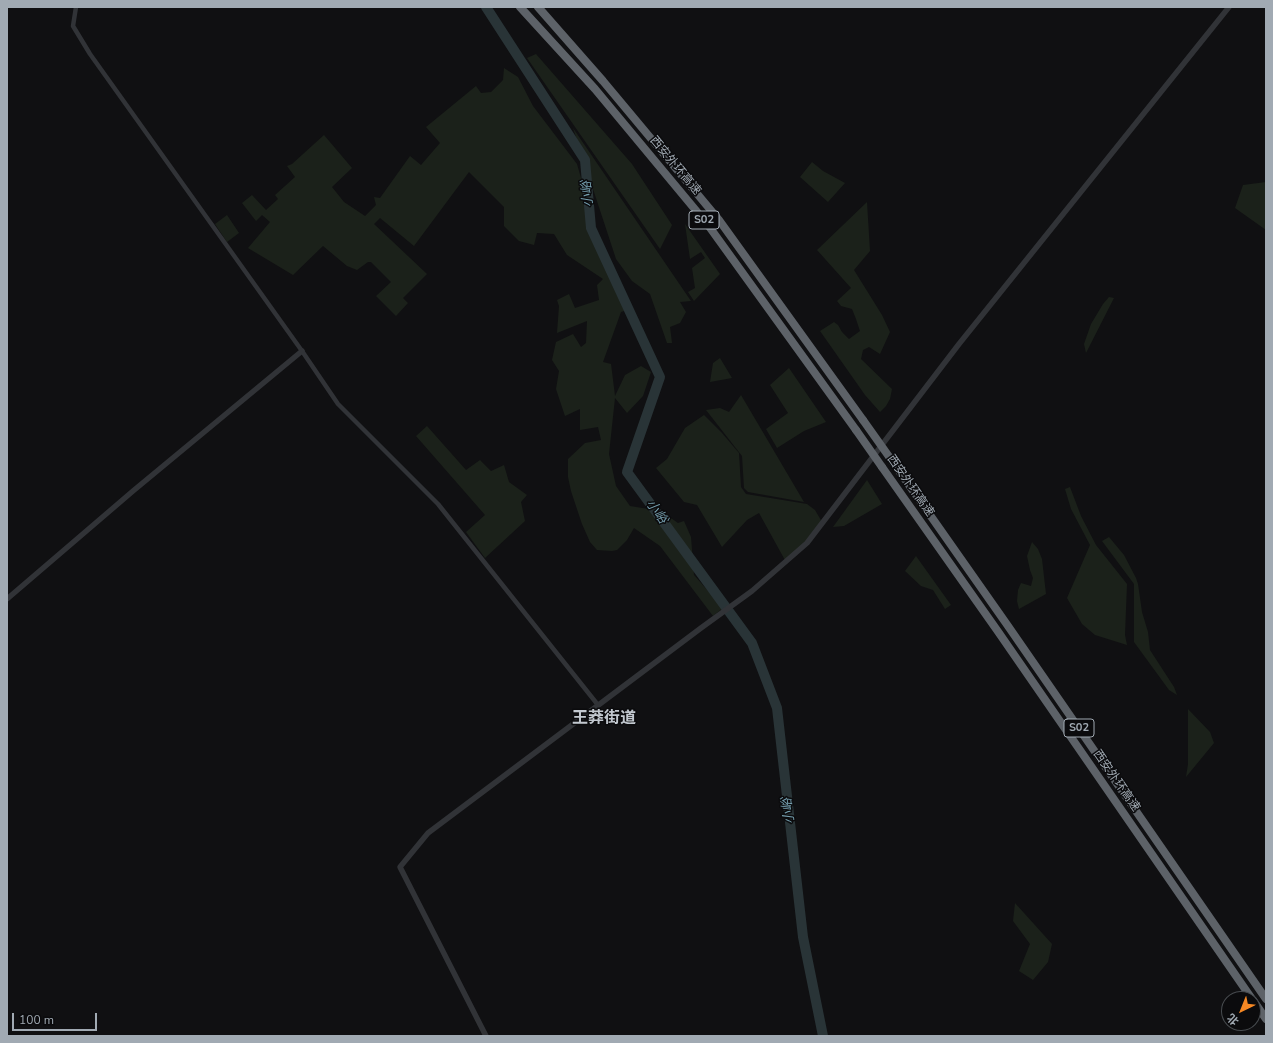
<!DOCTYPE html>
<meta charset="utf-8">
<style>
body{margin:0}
#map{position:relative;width:1273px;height:1043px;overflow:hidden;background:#101012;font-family:"Nunito Sans","Noto Sans SC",sans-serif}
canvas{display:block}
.frame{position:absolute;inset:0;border:8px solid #a1aab3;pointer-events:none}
.north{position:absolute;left:1221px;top:991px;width:40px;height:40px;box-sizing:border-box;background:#0b0b0d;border:1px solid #474b4f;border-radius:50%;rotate:223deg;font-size:11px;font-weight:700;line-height:16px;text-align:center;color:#a1aab3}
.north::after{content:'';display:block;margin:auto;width:14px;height:18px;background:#f68824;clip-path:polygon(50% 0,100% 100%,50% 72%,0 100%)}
.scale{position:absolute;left:12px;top:1013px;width:85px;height:18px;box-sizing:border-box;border:2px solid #a1aab3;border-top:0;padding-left:5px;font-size:12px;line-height:14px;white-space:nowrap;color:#a1aab3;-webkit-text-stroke:3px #0b0b0d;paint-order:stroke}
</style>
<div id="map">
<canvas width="1273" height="1043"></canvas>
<div class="frame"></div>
<div class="north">北</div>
<div class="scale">100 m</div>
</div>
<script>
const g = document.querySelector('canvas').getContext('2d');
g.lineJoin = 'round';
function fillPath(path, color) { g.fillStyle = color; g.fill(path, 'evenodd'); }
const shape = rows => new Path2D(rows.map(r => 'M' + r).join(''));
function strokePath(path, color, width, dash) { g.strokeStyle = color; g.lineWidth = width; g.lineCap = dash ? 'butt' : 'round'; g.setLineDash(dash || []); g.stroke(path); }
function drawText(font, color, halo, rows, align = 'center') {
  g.font = font + ' "Nunito Sans","Noto Sans SC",sans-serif'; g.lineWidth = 3; g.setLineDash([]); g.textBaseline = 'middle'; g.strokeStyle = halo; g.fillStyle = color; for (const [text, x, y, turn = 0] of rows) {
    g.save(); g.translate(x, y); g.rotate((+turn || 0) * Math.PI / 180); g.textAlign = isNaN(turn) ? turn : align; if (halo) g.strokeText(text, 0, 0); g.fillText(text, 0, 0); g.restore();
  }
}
fillPath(shape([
 [536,54,632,164,672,225,660,249,527,58],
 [504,68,518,77,533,106,577,164,602,251,624,297,633,308,621,312,603,362,611,364,615,396,625,375,641,366,651,372,643,396,627,413,615,398,609,454,616,486,630,506,661,511,678,523,684,521,691,537,694,575,723,608,713,616,660,546,634,528,627,540,617,550,612,551,597,550,590,542,582,524,571,491,568,477,568,459,585,443,601,440,598,427,580,430,580,409,565,416,556,389,559,371,552,360,556,342,573,334,581,347,586,343,587,321,557,333,559,306,557,300,569,294,575,308,599,300,597,285,603,279,567,255,554,234,537,233,534,245,519,241,504,226,504,207,469,172,414,246,380,218,374,224,427,274,403,298,408,303,396,316,376,296,391,282,371,262,368,262,357,270,347,266,323,246,293,275,248,248,270,222,262,215,256,221,242,203,252,195,266,210,278,199,275,195,295,177,287,166,292,164,324,135,352,168,332,187,344,202,365,216,376,205,374,197,380,198,410,156,421,165,440,143,426,127,476,86,481,93,491,92,503,80],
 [573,128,691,301,680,302,686,312,680,323,670,327,672,343,667,343,650,294,632,281,616,259],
 [812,162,823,171,845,183,828,202,800,177],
 [1266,182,1266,230,1235,208,1243,185],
 [867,202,870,251,854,270,882,315,890,332,880,354,869,347,863,350,861,359,892,389,890,399,886,406,880,412,865,395,820,331,834,322,838,325,842,332,849,339,860,331,856,319,852,309,841,306,837,301,851,288,817,250],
 [227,215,239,233,227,242,215,224],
 [685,224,720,274,694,301,688,292,695,288,692,268,705,258,701,252,690,259],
 [1109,297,1114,298,1086,353,1084,344,1091,324,1103,304],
 [720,358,732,378,710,382,713,363],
 [789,368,826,422,804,431,777,448,766,429,788,413,770,385],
 [741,395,804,502,748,492,744,488,742,456,706,410,720,408,729,412],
 [704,415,722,433,739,453,741,487,746,494,807,504,815,510,822,522,804,547,786,562,759,513,747,520,722,547,697,505,684,502,656,468,667,459,685,428],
 [427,426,466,470,480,460,491,471,504,465,509,482,527,495,521,502,525,521,485,558,466,532,485,515,416,436],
 [867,480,882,504,844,526,833,527],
 [1070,487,1081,516,1096,545,1127,584,1125,635,1127,645,1095,635,1082,624,1067,598,1090,545,1071,509,1065,489],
 [1109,537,1124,555,1136,578,1138,584,1142,612,1148,632,1150,650,1174,687,1177,695,1169,690,1134,642,1134,584,1102,541],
 [1032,542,1038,549,1042,559,1046,594,1019,609,1017,601,1018,590,1021,583,1031,586,1033,578,1030,570,1027,556],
 [916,556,951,605,945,609,933,590,921,586,905,571],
 [1188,709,1210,732,1214,743,1186,777,1188,764],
 [1015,903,1052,944,1048,962,1033,980,1019,971,1030,944,1013,921]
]), '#1b211a');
strokePath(shape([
 [486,7,585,160,591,228,660,377,627,472,752,643,777,708,803,937,823,1036]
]), '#293437', 10);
strokePath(shape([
 [76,7,73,26,90,54,302,351,338,404,438,504,598,705]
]), '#313337', 4.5);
strokePath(shape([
 [7,599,133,491,302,351],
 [486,1036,400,867,428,833,701,628,752,591,807,543,959,344,1229,7]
]), '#313337', 5.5);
strokePath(shape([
 [520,7,595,89,708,225,856,430],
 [538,7,603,81,719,220,863,420],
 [890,458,1008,626,1266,999],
 [882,467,999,633,1252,999],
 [1253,1000,1266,1019]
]), '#5d6268', 8);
strokePath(shape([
 [863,420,890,458],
 [856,430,882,467]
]), '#5d6268', 8);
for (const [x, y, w] of [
 [704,220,30],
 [1079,728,30]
]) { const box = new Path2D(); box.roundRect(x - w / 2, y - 9, w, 18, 3); g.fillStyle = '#0b0b0d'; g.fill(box); strokePath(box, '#a1aab3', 1); }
drawText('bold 11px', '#a1aab3', null, [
 ["S02",704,220],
 ["S02",1079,728]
]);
drawText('12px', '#a1aab3', '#0b0b0d', [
 ["西安外环高速",675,166,50],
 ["西安外环高速",910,486,55],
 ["西安外环高速",1116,781,55]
]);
drawText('italic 13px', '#76a0b0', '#0b0b0d', [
 ["小峪",588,194,-95],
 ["小峪",656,512,54],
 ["小峪",789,811,-97]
]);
drawText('bold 16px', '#c2c8cf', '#0b0b0d', [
 ["王莽街道",604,719]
]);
</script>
